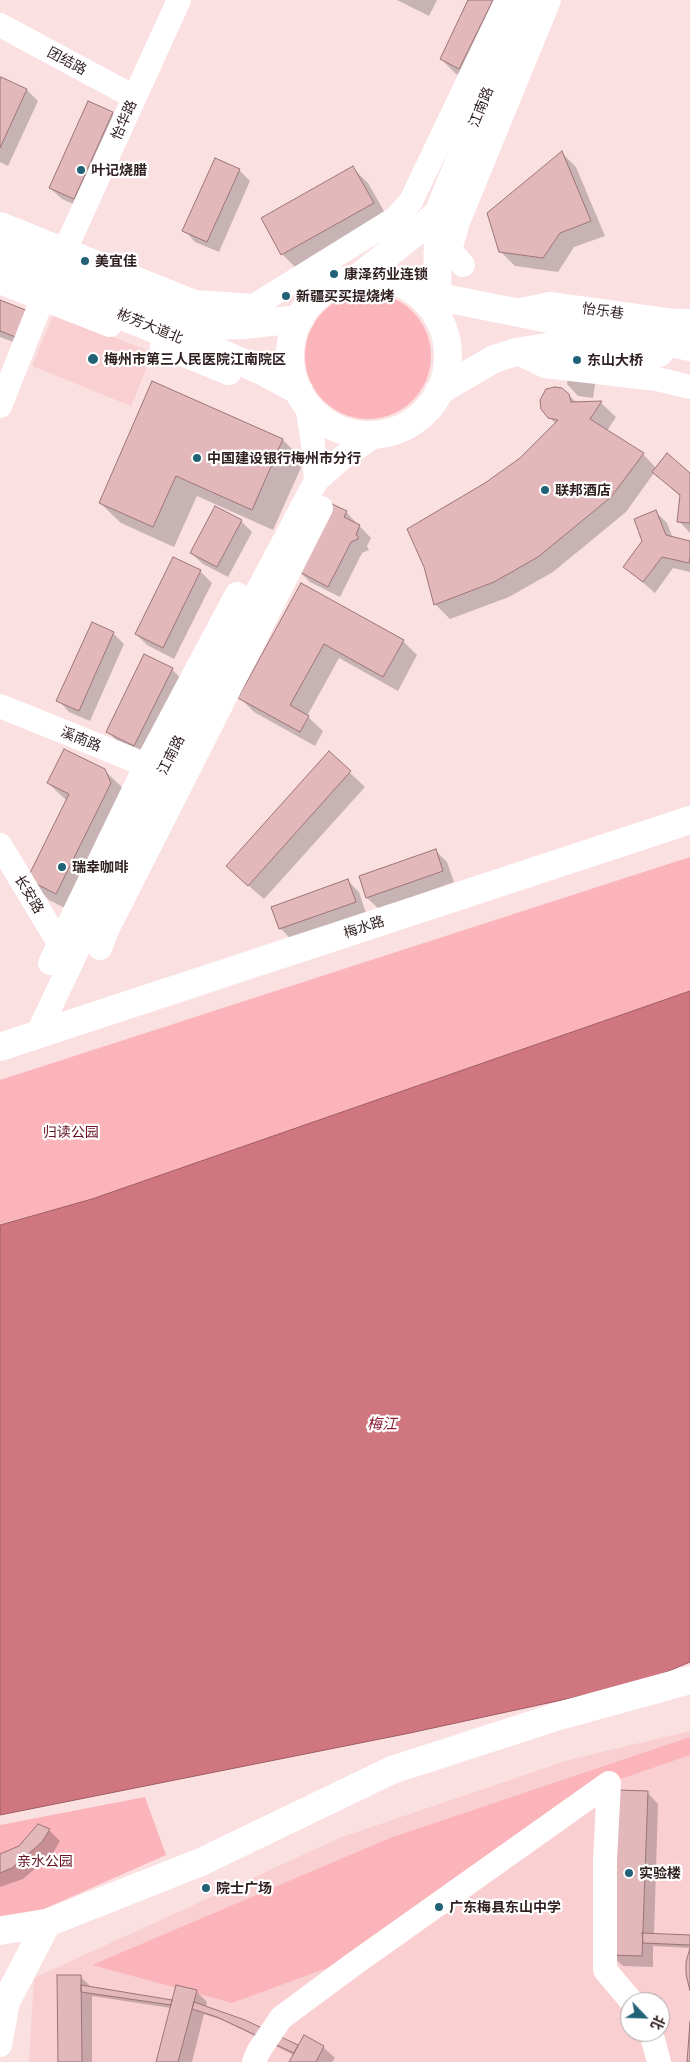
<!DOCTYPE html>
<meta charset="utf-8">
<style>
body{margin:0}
#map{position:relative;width:690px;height:2062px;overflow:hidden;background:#fbe0e2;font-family:Commissioner,"Noto Sans SC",sans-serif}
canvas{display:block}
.north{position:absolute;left:620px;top:1992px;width:50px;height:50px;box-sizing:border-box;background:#fff;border:1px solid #aca5a6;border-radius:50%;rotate:114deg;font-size:14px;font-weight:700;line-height:20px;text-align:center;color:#2f1f20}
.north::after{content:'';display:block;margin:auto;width:18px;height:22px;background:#226277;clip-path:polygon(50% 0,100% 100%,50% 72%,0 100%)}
</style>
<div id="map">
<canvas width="690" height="2062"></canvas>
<div class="north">北</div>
</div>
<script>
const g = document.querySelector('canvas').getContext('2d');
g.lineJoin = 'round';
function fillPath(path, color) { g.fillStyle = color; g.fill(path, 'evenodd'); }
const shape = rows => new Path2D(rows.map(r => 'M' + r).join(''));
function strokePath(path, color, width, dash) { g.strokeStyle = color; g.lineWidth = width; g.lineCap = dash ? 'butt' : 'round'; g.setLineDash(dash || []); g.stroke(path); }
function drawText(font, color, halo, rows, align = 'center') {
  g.font = font + ' Commissioner,"Noto Sans SC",sans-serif'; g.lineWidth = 4.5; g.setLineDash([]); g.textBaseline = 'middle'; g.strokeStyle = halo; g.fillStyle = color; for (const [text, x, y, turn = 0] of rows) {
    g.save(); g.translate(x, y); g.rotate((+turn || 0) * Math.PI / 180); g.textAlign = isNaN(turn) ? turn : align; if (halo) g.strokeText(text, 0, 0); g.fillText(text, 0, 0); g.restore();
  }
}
fillPath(shape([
 [54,313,153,353,131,406,32,366],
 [690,1731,690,2062,29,2062,34,1978,342,1837,572,1759],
 [630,2002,660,2002,660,2032,630,2032]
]), '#f9cfd2');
fillPath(shape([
 '305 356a63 63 0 1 1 126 0a63 63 0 1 1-126 0Z',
 [690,857,690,991,92,1199,0,1224,0,1080],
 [690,1737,690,1755,609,1783,373,1951,232,2003,92,1965,390,1838],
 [145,1797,166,1855,44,1909,0,1916,0,1825]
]), '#fbb5ba');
const water = shape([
 [690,991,690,1662,640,1683,410,1733,0,1815,0,1225,92,1199,690,991]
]);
fillPath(water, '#cf767f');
strokePath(water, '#9f5c62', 1);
fillPath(shape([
 [397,0,437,0,429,16],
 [470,0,514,0,474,83,456,74,441,59],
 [0,83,27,90,38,101,8,166,0,162],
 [112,113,123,124,85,209,62,199,50,188],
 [562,153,576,167,605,236,574,247,558,272,515,266,500,251],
 [353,168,368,183,388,218,297,269,282,254],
 [239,170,250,181,219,252,195,242,184,230],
 [580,297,606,310,593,398,578,396,567,384],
 [0,301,29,348,0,337],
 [152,383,283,440,304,461,273,530,197,496,174,547,121,523,100,503],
 [568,394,577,403,601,403,616,417,607,431,643,454,656,468,690,475,690,533,679,521,681,497,654,473,626,512,553,572,509,597,450,619,435,604,486,484,521,459,556,424,549,417],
 [655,511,667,523,673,538,690,542,690,572,673,568,655,593,625,567,644,541],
 [346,512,371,538,367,546,369,550,362,553,340,597,310,582,299,571],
 [241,521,252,532,228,577,203,564,191,553],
 [174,558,200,571,212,583,174,659,147,645,136,634],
 [301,585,403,641,417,655,398,691,339,658,307,716,323,731,315,746,254,712,239,697],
 [113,633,124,644,90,721,69,712,58,700],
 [172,669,183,681,146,756,119,743,108,732],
 [329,753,365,787,264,899,242,880],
 [104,770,126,791,77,914,49,900,28,879,67,801,48,783],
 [435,850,447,862,454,882,379,909,367,898,360,877],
 [348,881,359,892,366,913,291,939,280,928],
 [647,1792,658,1804,654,1935,690,1936,690,1948,653,1946,653,1967,623,1966,611,1955],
 [49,1830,60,1841,53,1853,23,1879,0,1887,0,1854,20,1847],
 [80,1976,92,1988,173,2001,196,1991,207,2002,206,2008,298,2048,323,2047,335,2058,332,2062,290,2062,294,2055,222,2020,204,2014,192,2062,157,2062,171,2008,92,1996,92,2062,60,2062]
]), '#0003');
const building = shape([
 [468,0,493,0,459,69,440,59,468,0],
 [1,77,27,89,0,148,0,80,1,77],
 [88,101,113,112,74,199,49,188,88,101],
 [562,151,591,221,560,233,543,258,499,252,487,213,562,151],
 [215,158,240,169,207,242,182,231,215,158],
 [353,166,374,203,281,255,261,218,353,166],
 [0,300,28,311,18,338,0,331,0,300],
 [152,381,283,439,252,510,176,476,153,527,99,503,152,381],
 [555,387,562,388,569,394,571,402,602,401,590,419,644,453,611,497,538,557,494,582,434,605,424,567,407,529,485,483,520,458,558,420,548,418,541,409,540,400,546,389,555,387],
 [667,453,690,473,690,523,677,522,680,495,652,472,667,453],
 [332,504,347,511,344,517,360,525,356,535,358,536,358,539,351,542,328,587,298,571,332,504],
 [215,506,242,520,217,567,190,553,215,506],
 [656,510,666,535,690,541,690,557,689,563,662,557,643,582,623,567,642,541,634,519,656,510],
 [173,557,201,570,163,648,135,634,173,557],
 [301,583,404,640,383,677,324,644,290,705,309,716,300,732,238,698,301,583],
 [92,622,114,632,79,711,56,701,92,622],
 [144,654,173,668,134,746,106,732,144,654],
 [64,749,105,769,111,783,56,894,27,879,69,794,47,783,64,749],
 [329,751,351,771,248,886,226,866,329,751],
 [436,849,443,871,366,898,359,876,436,849],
 [348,879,356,902,279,929,271,907,348,879],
 [618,1790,648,1791,642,1956,610,1955,618,1790],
 [38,1824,50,1829,42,1842,12,1868,0,1873,0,1854,19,1846,38,1824],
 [642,1933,690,1935,690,1945,643,1943,642,1933],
 [690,1948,690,1991,686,1974,686,1962,690,1948],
 [57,1975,81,1975,82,2062,58,2062,57,1975],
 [81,1985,172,2000,171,2005,81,1992,81,1985],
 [176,1985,197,1990,178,2062,156,2062,176,1985],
 [194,2002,245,2020,298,2045,294,2053,217,2017,192,2009,194,2002],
 [690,2022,690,2062,687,2062,690,2022],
 [304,2035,324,2046,316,2062,289,2062,304,2035]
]);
fillPath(building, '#e3b8bb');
strokePath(building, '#9b7477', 1);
strokePath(shape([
 [0,25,134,97],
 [0,224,194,302,254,306,396,218,411,201,507,0],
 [58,265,179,0],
 [463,265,450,250,458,222,549,0],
 [0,282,110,325],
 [516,311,550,304,673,321,690,321],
 [162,346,229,373],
 [516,352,545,366,657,379,690,387],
 [307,404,313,444,316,481],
 [0,406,48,285],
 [0,706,161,771],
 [0,845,59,943],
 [100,948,108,928,321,508],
 [50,963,146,765,237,594],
 [37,1035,162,771,316,481,342,458,377,434],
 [651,2032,659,2062],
 [0,2045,9,1996],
 [254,2062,258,2052,281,2018,351,1966,609,1783,605,1860,605,1970,632,2002]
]), '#fff', 24);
strokePath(shape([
 [0,244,187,320,217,326,242,325,300,319],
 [0,266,179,339,223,354,262,371,299,391],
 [359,277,438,214],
 '290 356a79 79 0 1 1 158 0a79 79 0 1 1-158 0Z',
 [419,293,690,347],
 [437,316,438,214,524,0],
 [439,391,494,359,516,352,547,347,603,352,659,353],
 [0,1047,690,820],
 [0,1931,47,1923,201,1862,392,1770,559,1716,690,1680],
 [9,1996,47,1923]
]), '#fff', 28);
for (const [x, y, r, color] of [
 [81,170,5,"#226277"],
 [85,261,5,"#226277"],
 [334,274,5,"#226277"],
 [286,296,5,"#226277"],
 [93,359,6,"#226277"],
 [577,360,5,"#226277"],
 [197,458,5,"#226277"],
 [545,490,5,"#226277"],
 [62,867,5,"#226277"],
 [629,1873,5,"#226277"],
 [206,1888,5,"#226277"],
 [439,1907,5,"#226277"]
]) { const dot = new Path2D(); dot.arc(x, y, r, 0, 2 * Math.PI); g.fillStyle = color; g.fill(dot); strokePath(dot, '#fff', 2); }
drawText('14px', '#2f1f20', '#fff', [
 ["团结路",67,61,28],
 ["江南路",481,107,-68],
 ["怡华路",124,120,-66],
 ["怡乐巷",603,311,8],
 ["彬芳大道北",150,326,22],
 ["溪南路",81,739,22],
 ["江南路",171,755,-63],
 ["长安路",29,894,59],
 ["梅水路",364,927,-18]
]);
drawText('bold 14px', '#2f1f20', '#fff', [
 ["叶记烧腊",91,170],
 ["美宜佳",95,261],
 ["康泽药业连锁",344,274],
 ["新疆买买提烧烤",296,296],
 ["梅州市第三人民医院江南院区",104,359],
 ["东山大桥",587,360],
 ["中国建设银行梅州市分行",207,458],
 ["联邦酒店",555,490],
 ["瑞幸咖啡",72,867],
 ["实验楼",639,1873],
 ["院士广场",216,1888],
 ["广东梅县东山中学",449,1907]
], 'left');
drawText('14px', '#641224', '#fff', [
 ["归读公园",71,1132],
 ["亲水公园",45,1861]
]);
drawText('italic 15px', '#8b1f35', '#fff', [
 ["梅江",382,1424]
]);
</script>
